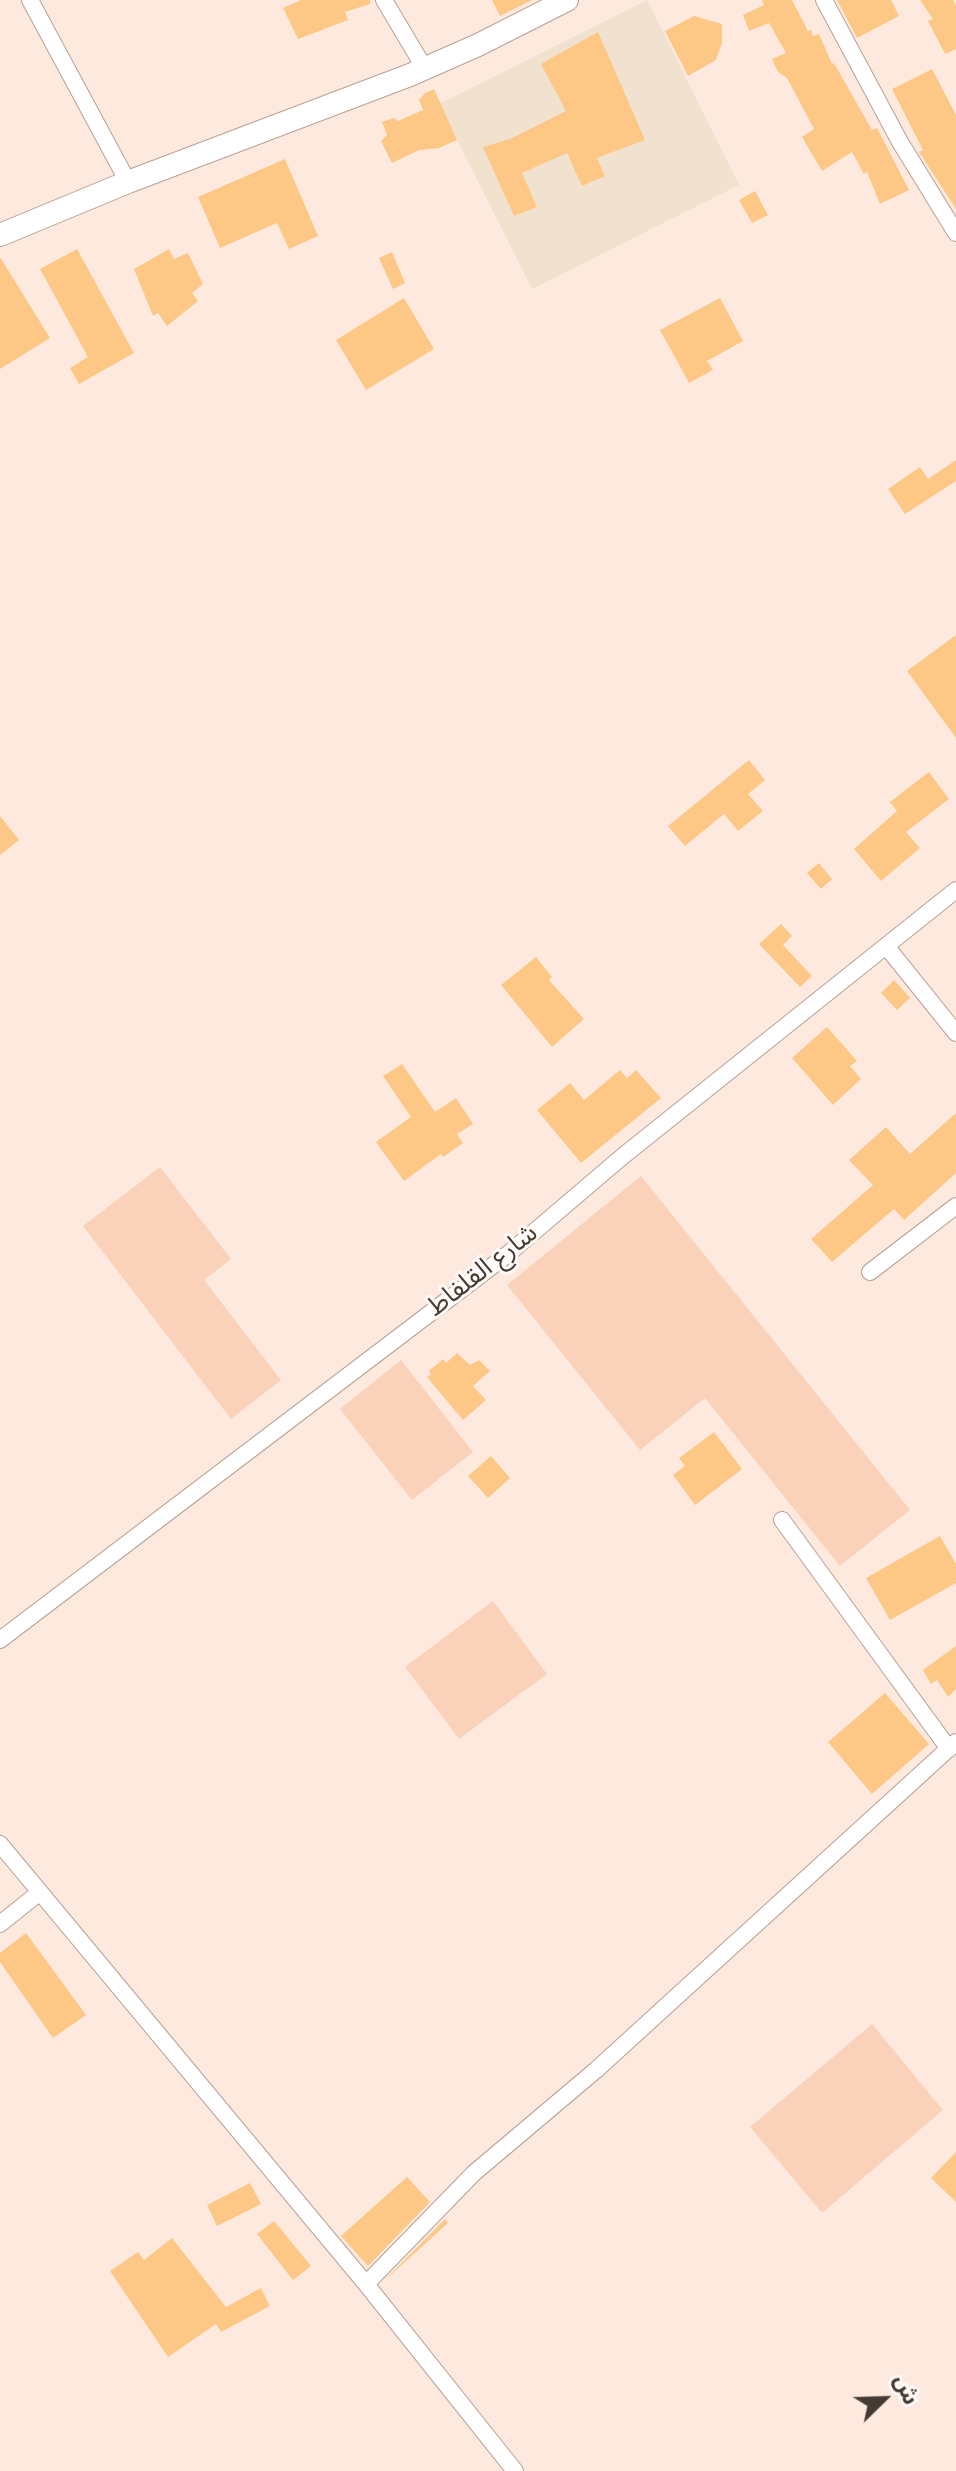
<!DOCTYPE html>
<meta charset="utf-8">
<style>
body{margin:0}
#map{position:relative;width:956px;height:2471px;overflow:hidden;background:#fde9de;font-family:Roboto,"Noto Sans Arabic",sans-serif}
canvas{display:block}
.north{position:absolute;left:844px;top:2359px;width:80px;height:80px;-webkit-text-stroke:6px #fffaf7;paint-order:stroke;rotate:67deg;font-size:22px;font-weight:700;line-height:32px;text-align:center;color:#443b35}
.north::after{content:'';display:block;margin:auto;width:28px;height:36px;background:#443b35;clip-path:polygon(50% 0,100% 100%,50% 72%,0 100%)}
</style>
<div id="map">
<canvas width="956" height="2471"></canvas>
<div class="north">ش</div>
</div>
<script>
const g = document.querySelector('canvas').getContext('2d');
g.lineJoin = 'round';
function fillPath(path, color) { g.fillStyle = color; g.fill(path, 'evenodd'); }
const shape = rows => new Path2D(rows.map(r => 'M' + r).join(''));
function strokePath(path, color, width, dash) { g.strokeStyle = color; g.lineWidth = width; g.lineCap = dash ? 'butt' : 'round'; g.setLineDash(dash || []); g.stroke(path); }
function drawText(font, color, halo, rows, align = 'center') {
  g.font = font + ' Roboto,"Noto Sans Arabic",sans-serif'; g.lineWidth = 6; g.setLineDash([]); g.textBaseline = 'middle'; g.strokeStyle = halo; g.fillStyle = color; for (const [text, x, y, turn = 0] of rows) {
    g.save(); g.translate(x, y); g.rotate((+turn || 0) * Math.PI / 180); g.textAlign = isNaN(turn) ? turn : align; if (halo) g.strokeText(text, 0, 0); g.fillText(text, 0, 0); g.restore();
  }
}
fillPath(shape([
 [647,0,739,185,532,289,439,104]
]), '#f1e1cf');
fillPath(shape([
 [160,1167,231,1259,204,1280,281,1380,231,1419,83,1226],
 [641,1176,910,1510,840,1566,705,1398,640,1450,507,1285],
 [401,1360,473,1452,412,1500,340,1409],
 [493,1601,547,1674,459,1739,405,1667],
 [872,2024,943,2110,822,2213,750,2127]
]), '#fad2ba');
fillPath(shape([
 [301,0,370,0,370,4,345,12,348,20,298,39,283,8],
 [492,0,532,0,500,16],
 [762,0,792,0,808,31,811,30,813,36,819,34,832,64,834,63,872,130,877,128,909,190,880,204,867,172,864,174,852,152,822,171,802,137,814,129,787,78,778,72,772,59,786,53,769,23,749,31,743,15,764,5],
 [837,0,891,0,899,16,857,38],
 [920,0,953,0,956,5,956,49,945,54,928,21,933,19],
 [694,16,722,24,722,43,716,60,688,76,665,31],
 [598,32,645,140,597,158,605,176,582,186,567,153,522,173,537,207,514,216,483,147,510,139,566,111,541,64],
 [932,69,956,115,956,209,919,152,923,150,892,89],
 [434,89,457,140,439,148,419,150,392,163,381,141,387,135,382,122,394,118,398,121,423,110,419,100,425,93],
 [285,159,318,236,289,249,277,223,220,248,198,197],
 [755,191,768,215,752,223,739,200],
 [77,249,134,353,79,384,70,368,88,357,40,269],
 [169,249,174,259,188,253,203,284,192,293,198,301,167,326,158,313,153,316,134,269],
 [392,252,405,283,393,289,379,258],
 [0,257,50,338,0,369],
 [404,298,434,349,366,390,336,340],
 [720,298,743,341,707,361,713,370,689,383,660,330],
 [956,460,956,481,905,514,888,489,920,467,928,479],
 [956,635,956,738,907,671],
 [749,760,765,780,748,794,763,811,738,831,724,814,685,846,668,826],
 [929,772,949,799,906,832,920,848,881,881,854,849,897,811,890,802],
 [0,816,19,840,0,855],
 [819,863,832,879,821,889,807,873],
 [781,924,792,936,783,945,812,976,800,987,759,944],
 [536,957,552,977,549,980,584,1019,552,1047,501,985],
 [894,980,910,998,897,1010,881,993],
 [827,1027,857,1061,850,1066,861,1079,833,1105,792,1058],
 [402,1064,435,1112,456,1098,473,1124,457,1134,463,1143,443,1157,441,1154,404,1181,376,1142,411,1117,383,1076],
 [620,1070,627,1078,636,1070,661,1098,581,1163,537,1110,570,1083,584,1100],
 [956,1113,956,1173,904,1220,894,1209,832,1262,811,1239,873,1185,849,1160,886,1127,910,1154],
 [457,1353,470,1365,479,1360,490,1371,473,1386,486,1400,463,1420,427,1377,431,1374,429,1371,443,1359,446,1363],
 [714,1432,742,1469,695,1505,673,1475,685,1466,679,1458],
 [491,1456,510,1478,488,1498,468,1476],
 [940,1536,956,1564,956,1583,890,1620,866,1578],
 [956,1646,956,1689,948,1697,937,1680,931,1684,923,1670],
 [885,1693,929,1744,872,1794,828,1742],
 [26,1933,86,2015,53,2038,0,1962,0,1953],
 [956,2152,956,2202,931,2178],
 [407,2177,430,2202,368,2266,341,2236],
 [250,2183,261,2204,217,2226,207,2205],
 [445,2219,448,2223,384,2281],
 [274,2221,311,2266,293,2280,257,2234],
 [172,2238,226,2307,261,2288,270,2306,221,2332,216,2324,168,2357,110,2271,138,2252,144,2260]
]), '#fdc885');
const street = shape([
 [30,0,128,182],
 [384,0,425,69],
 [824,0,900,142,956,233],
 [886,946,956,1033],
 [870,1272,956,1206],
 [782,1520,949,1749],
 [0,1640,508,1254,623,1156,956,890],
 [0,1844,366,2284,515,2471],
 [0,1924,40,1892],
 [366,2284,474,2173,596,2070,956,1742]
]);
const secondary = shape([
 [0,235,128,182,410,75,478,45,567,0]
]);
strokePath(street, '#b8a194', 18);
strokePath(secondary, '#b8a194', 24);
strokePath(street, '#fff', 16);
strokePath(secondary, '#fff', 22);
drawText('26px', '#443b35', '#fffaf7', [
 ["شارع القلفاط",483,1271,-38]
]);
</script>
